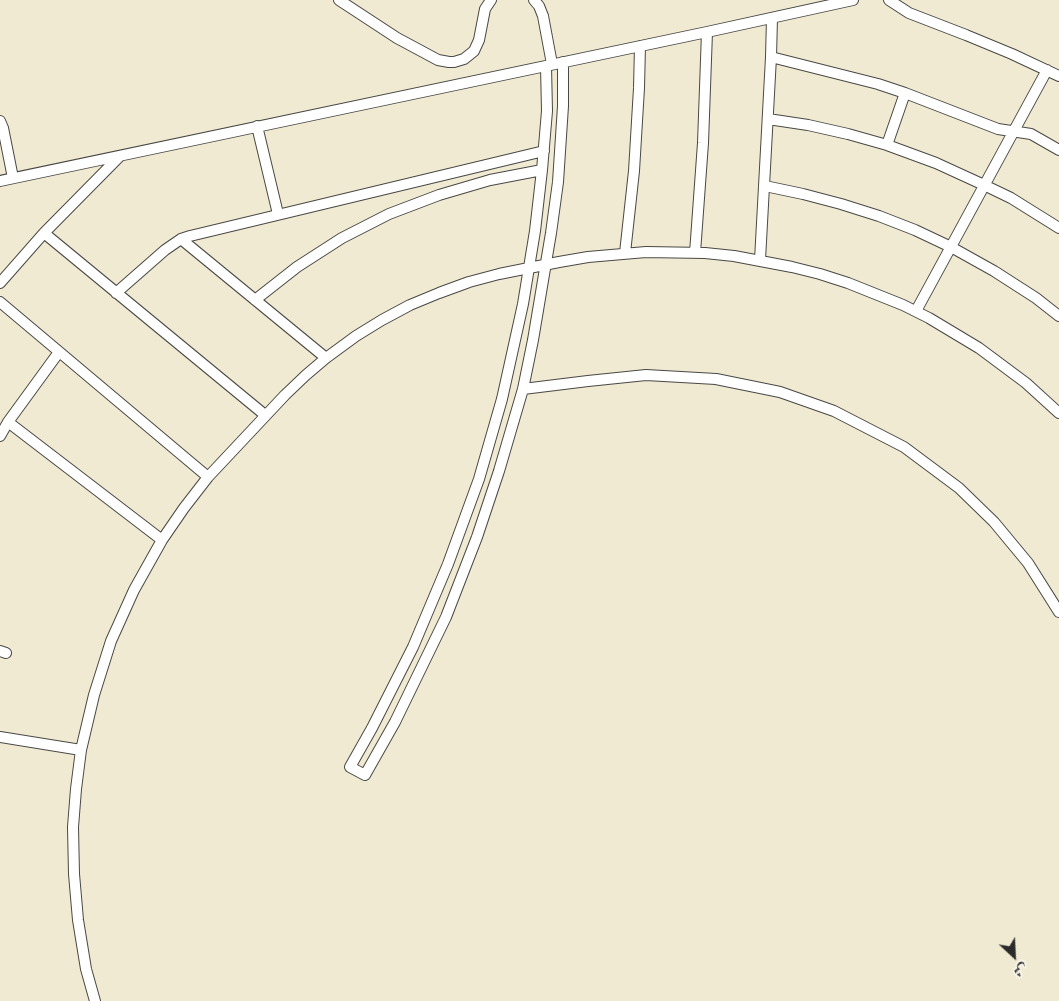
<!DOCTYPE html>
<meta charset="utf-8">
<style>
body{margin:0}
#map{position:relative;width:1059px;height:1001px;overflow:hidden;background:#f0ead2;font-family:Cardo,Amiri,serif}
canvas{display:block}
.north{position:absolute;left:989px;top:931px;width:50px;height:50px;-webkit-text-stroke:4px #f7f3e8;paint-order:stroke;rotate:155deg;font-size:14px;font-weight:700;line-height:20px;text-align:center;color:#2b2b2b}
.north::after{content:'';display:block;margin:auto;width:18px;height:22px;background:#2b2b2b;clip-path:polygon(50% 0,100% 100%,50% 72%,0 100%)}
</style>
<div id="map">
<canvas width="1059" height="1001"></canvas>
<div class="north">ش</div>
</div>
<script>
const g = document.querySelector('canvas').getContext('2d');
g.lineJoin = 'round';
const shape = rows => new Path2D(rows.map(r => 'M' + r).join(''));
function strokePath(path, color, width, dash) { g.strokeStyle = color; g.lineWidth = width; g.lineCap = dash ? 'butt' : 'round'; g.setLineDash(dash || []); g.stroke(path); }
const street = shape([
 [339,0,397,38,438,60,449,62,454,62,464,59,474,51,479,40,485,9,491,0],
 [534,0,539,6,543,16,552,64],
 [889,0,909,13,966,35,1012,54,1059,76],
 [771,57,878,84,905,93,998,129,1031,134,1059,150],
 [546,66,547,111,542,170,535,231,523,304,502,399,479,479,448,564,413,647,372,728,350,767,365,775,395,722,446,617,477,537,499,471,523,389,533,340,551,233,558,182,563,106,563,62],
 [768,119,808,125,848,134,887,145,936,163,984,185,1011,198,1059,228],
 [0,121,3,128,13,178],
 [257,126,278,214],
 [887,145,905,93],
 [0,181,707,32,853,0],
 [765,186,803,194,841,204,879,216,915,230,951,247,994,271,1036,298,1059,316],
 [44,233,265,415],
 [181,239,326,358],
 [625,253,634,171,639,88,640,46],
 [695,253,703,143,707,32],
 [760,260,771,57,772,18],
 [0,283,44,233,120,156],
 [116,293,165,250,181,239,190,236,544,151],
 [255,300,297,267,342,238,389,214,439,195,490,180,542,170],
 [0,302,208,477],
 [916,311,1047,70],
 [523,389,588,381,646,375,716,379,780,392,834,411,904,447,959,488,994,522,1028,563,1059,612],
 [8,422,162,540],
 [0,436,8,422,59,352],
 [0,651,6,653],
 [0,737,81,750],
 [95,1001,86,969,78,920,74,874,73,827,76,789,81,750,94,695,111,641,134,590,162,540,184,508,208,477,285,395,306,375,326,358,356,336,382,320,410,305,439,293,469,282,499,274,559,262,588,257,646,252,705,253,734,256,792,267,820,274,848,283,903,305,929,318,979,348,1026,383,1059,413]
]);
strokePath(street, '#494844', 12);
strokePath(street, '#fff', 10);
</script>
